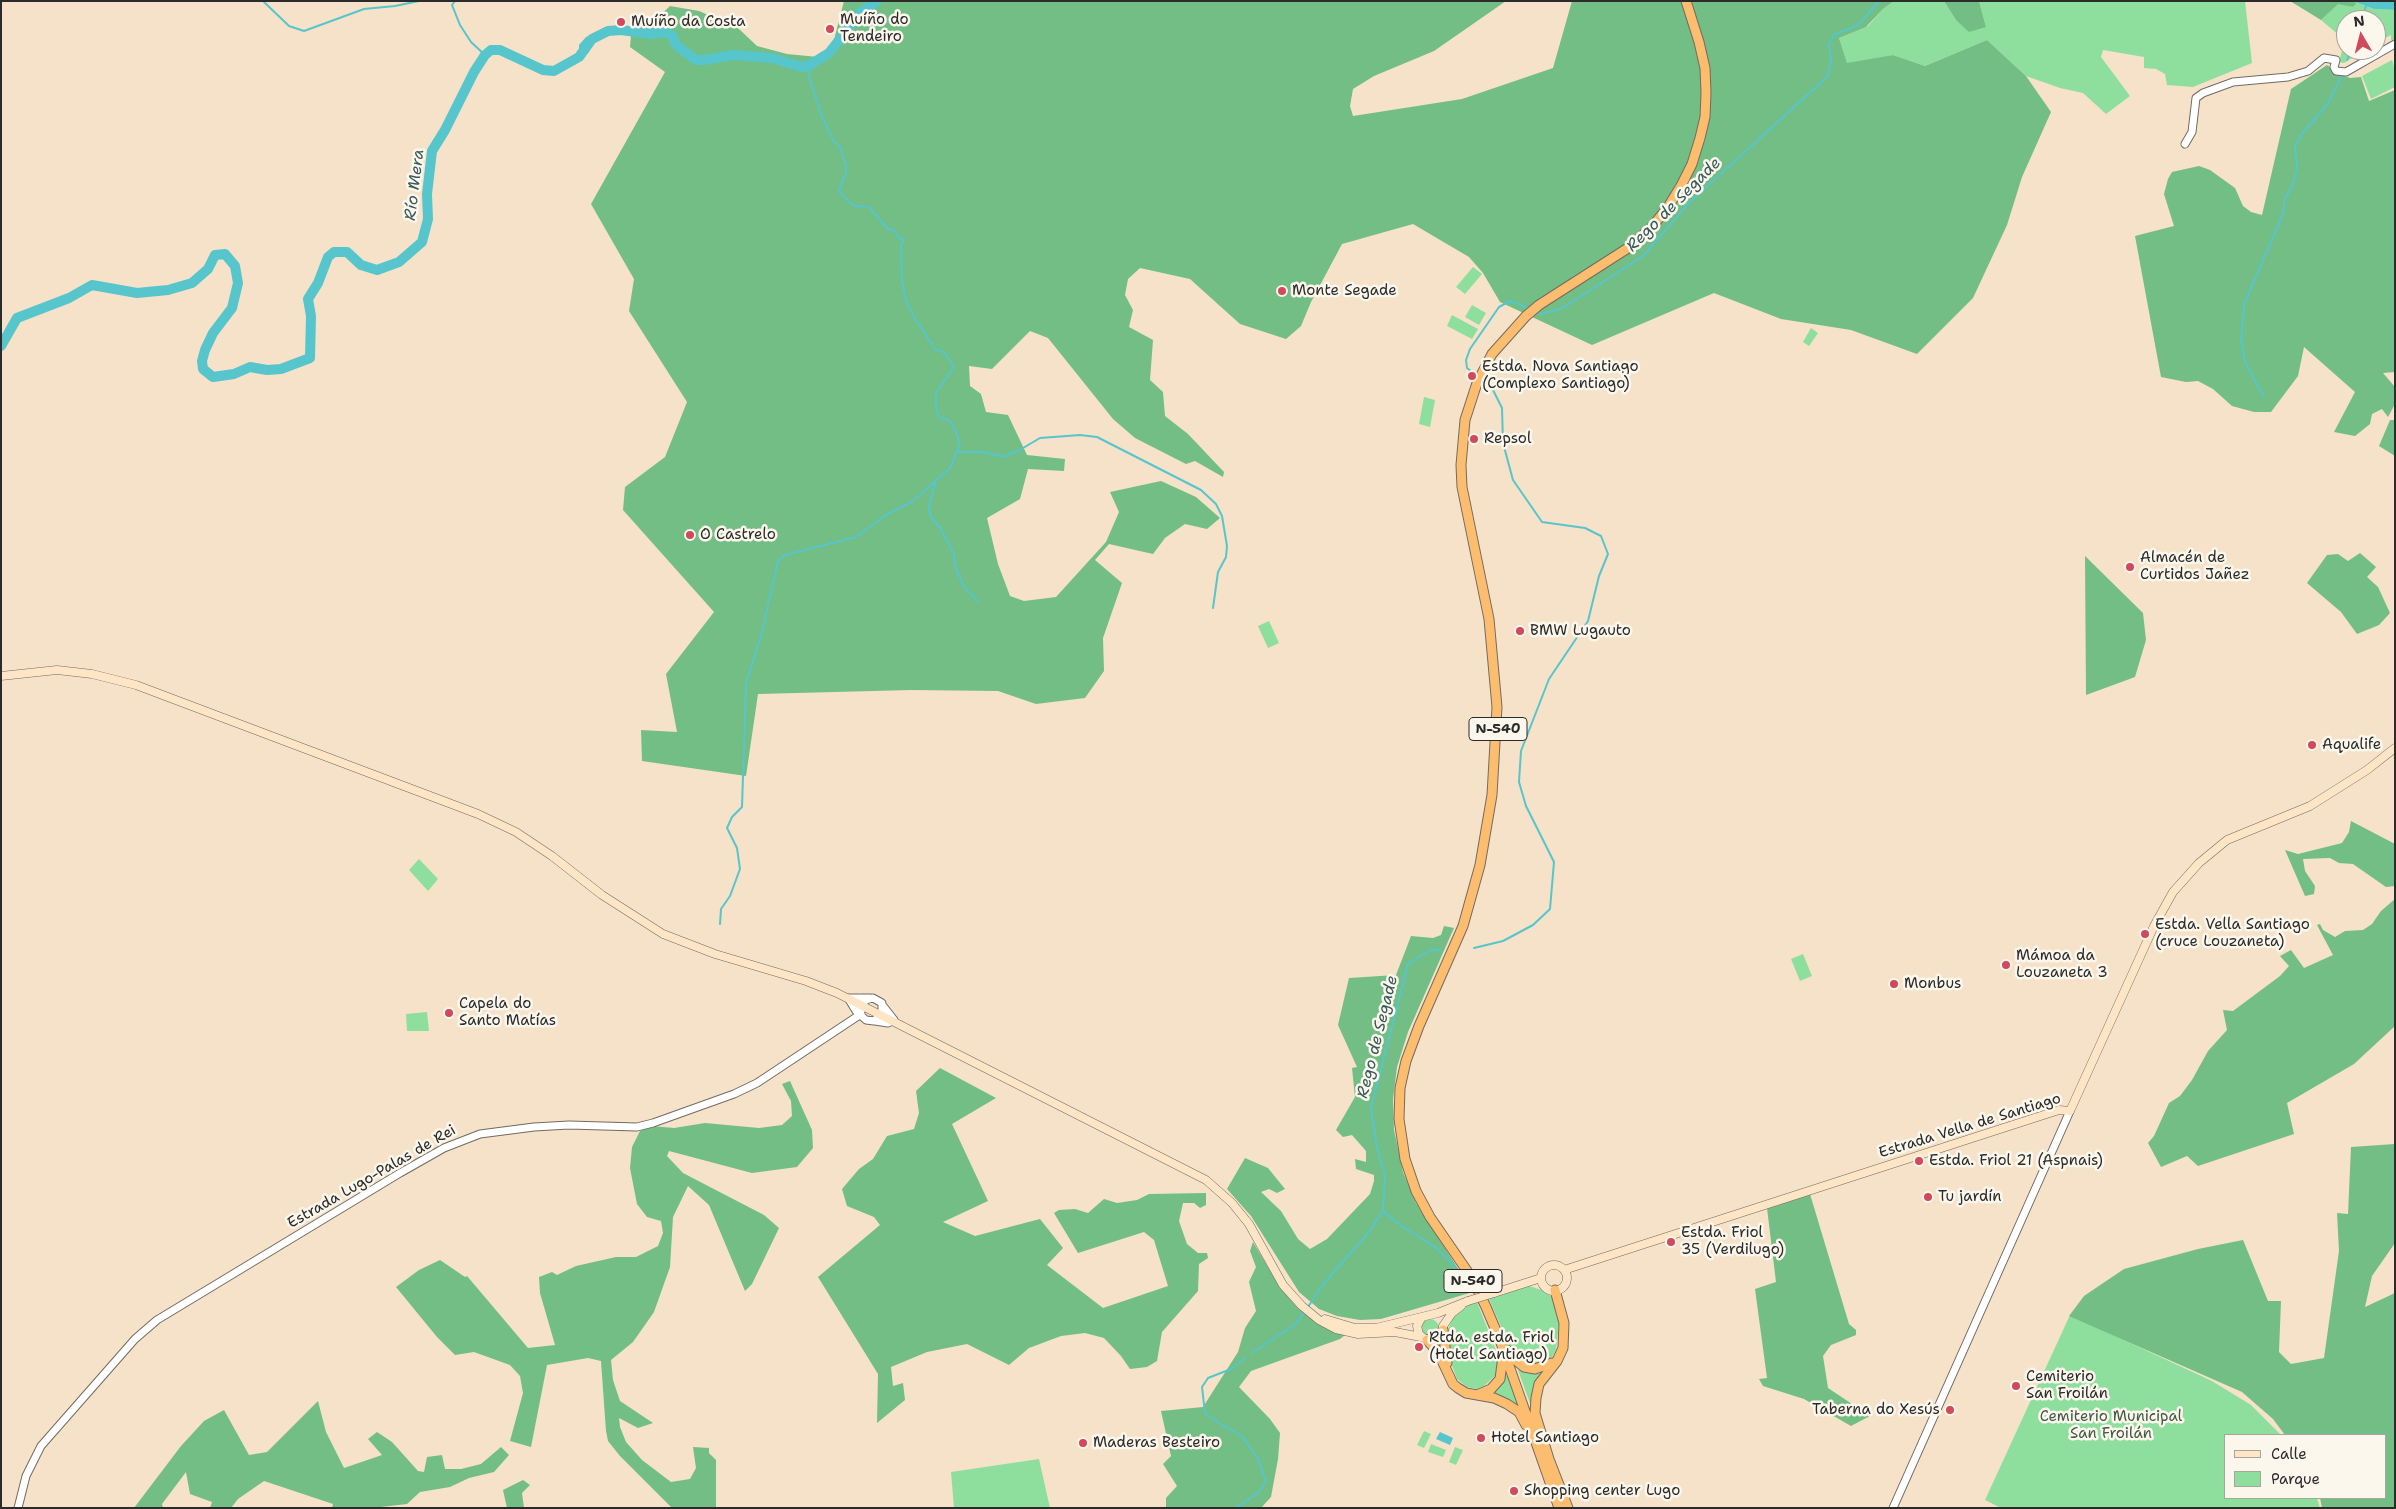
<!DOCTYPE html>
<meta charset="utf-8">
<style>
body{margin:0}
#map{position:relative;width:2396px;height:1509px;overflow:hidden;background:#f5e2c9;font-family:"Shantell Sans",sans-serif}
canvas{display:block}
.frame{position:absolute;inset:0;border:2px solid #2b2b2b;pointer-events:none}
.legend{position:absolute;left:2224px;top:1434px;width:162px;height:65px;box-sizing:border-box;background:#fbf7ec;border:1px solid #a8a59f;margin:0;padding:6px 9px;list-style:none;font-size:15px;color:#2b2b2b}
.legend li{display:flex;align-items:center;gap:10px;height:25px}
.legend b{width:25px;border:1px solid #a8a59f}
.north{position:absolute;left:2336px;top:10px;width:50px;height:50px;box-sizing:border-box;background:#fbf7ec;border:1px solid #a8a59f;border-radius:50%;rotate:352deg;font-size:14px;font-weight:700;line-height:20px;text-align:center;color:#2b2b2b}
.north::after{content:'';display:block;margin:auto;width:18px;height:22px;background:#d1495b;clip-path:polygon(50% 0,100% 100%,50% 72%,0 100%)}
</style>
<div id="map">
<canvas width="2396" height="1509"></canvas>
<div class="frame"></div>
<ul class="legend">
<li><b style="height:6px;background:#fee5c5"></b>Calle</li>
<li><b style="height:14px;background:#8edf9e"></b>Parque</li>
</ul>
<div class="north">N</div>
</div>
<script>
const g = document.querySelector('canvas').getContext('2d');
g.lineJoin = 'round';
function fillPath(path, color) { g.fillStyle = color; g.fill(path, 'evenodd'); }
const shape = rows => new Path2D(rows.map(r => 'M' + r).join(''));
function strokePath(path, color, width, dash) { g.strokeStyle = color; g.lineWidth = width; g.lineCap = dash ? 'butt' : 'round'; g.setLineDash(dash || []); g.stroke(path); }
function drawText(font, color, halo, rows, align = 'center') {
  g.font = font + ' "Shantell Sans",sans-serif'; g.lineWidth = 5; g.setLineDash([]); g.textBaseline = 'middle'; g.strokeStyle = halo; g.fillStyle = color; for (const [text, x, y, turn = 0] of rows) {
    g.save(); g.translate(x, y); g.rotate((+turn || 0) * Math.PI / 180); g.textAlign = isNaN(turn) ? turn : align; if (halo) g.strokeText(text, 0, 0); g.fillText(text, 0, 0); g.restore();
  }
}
fillPath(shape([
 [1894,1,1944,1,1956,20,1986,27,1979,1,2245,1,2252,63,2193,87,2167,85,2165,74,2156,69,2144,68,2144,57,2103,50,2101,57,2130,96,2106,114,2083,93,2060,88,2026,76,1987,40,1925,66,1893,55,1847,64,1839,38,1868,26,1883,9],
 [2338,3,2353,7,2357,3,2374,9,2395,10,2395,40,2391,40,2391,35,2376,43,2376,20,2346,20,2346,50,2365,50,2344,63,2339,62,2343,47,2340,36,2321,20],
 [2392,60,2395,70,2395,87,2371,99,2362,76],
 [1473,267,1482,274,1465,294,1456,287],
 [1472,305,1486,313,1479,325,1465,317],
 [1452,315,1478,329,1472,339,1447,326],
 [1811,328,1818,333,1809,346,1803,342],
 [1424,397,1435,400,1430,427,1419,424],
 [1269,621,1279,643,1268,648,1258,626],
 [419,859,438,879,428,891,409,870],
 [1803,954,1812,976,1800,981,1791,959],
 [427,1012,429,1031,407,1031,406,1014],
 [1529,1286,1545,1291,1552,1297,1559,1323,1556,1350,1552,1357,1536,1365,1524,1363,1514,1356,1489,1299],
 [1477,1302,1499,1358,1497,1374,1484,1386,1477,1389,1467,1387,1457,1379,1451,1363,1447,1331,1454,1316,1463,1308],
 [2070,1315,2212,1381,2251,1405,2281,1435,2225,1435,2225,1498,2317,1498,2320,1508,2001,1508,1985,1500],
 '1421 1328a9 9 0 1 1 18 0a9 9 0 1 1-18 0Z',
 [1518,1370,1542,1374,1534,1388,1531,1406],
 [1505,1376,1508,1376,1519,1404,1518,1406,1492,1394],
 [1424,1431,1431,1434,1424,1448,1417,1445],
 [1431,1444,1446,1450,1443,1457,1428,1452],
 [1455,1447,1463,1450,1456,1465,1449,1462],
 [1039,1459,1050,1508,954,1508,951,1472]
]), '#8edf9e');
fillPath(shape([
 [844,1,1506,1,1434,51,1374,76,1353,89,1350,106,1353,116,1462,99,1553,68,1572,1,1894,1,1883,9,1866,27,1839,38,1847,63,1893,55,1925,66,1987,40,2026,76,2051,112,2022,177,2007,225,1973,298,1917,354,1851,330,1781,319,1714,293,1592,345,1500,302,1483,273,1469,257,1413,224,1342,244,1311,302,1301,326,1286,339,1240,324,1190,279,1140,268,1128,279,1125,295,1133,310,1129,327,1153,340,1150,380,1163,392,1165,416,1188,434,1224,472,1223,477,1195,461,1186,464,1135,438,1113,419,1048,338,1030,331,992,369,969,366,970,386,981,394,986,412,1008,415,1027,455,1065,459,1064,471,1028,469,1020,499,987,518,998,564,1010,596,1024,601,1056,597,1106,542,1119,512,1110,492,1161,481,1196,497,1220,518,1207,529,1185,524,1165,538,1153,554,1109,544,1095,560,1122,583,1103,638,1104,671,1085,698,1036,704,998,691,911,690,758,694,746,776,642,761,641,730,677,732,666,674,714,612,623,510,625,487,665,457,687,402,629,311,634,279,591,204,665,72,630,47,632,24,651,24,670,6,699,11,738,28,757,46,787,54,818,57,833,44],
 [1944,1,1979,1,1986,27,1969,32,1956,20],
 [2290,1,2352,1,2357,3,2353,7,2338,4,2321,20],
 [2327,65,2339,74,2350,78,2361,77,2369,101,2395,90,2395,372,2383,373,2395,387,2395,404,2388,417,2382,409,2372,414,2370,424,2355,436,2334,432,2355,392,2304,347,2298,376,2271,412,2254,412,2232,406,2213,389,2198,381,2186,382,2161,377,2135,236,2174,226,2164,194,2168,179,2172,172,2199,166,2210,170,2235,188,2243,206,2251,212,2262,215,2291,89],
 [2390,420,2395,420,2395,456,2379,446],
 [2360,553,2376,567,2367,577,2378,587,2390,613,2379,625,2357,634,2341,612,2307,583,2327,555,2338,554,2348,561],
 [2085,556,2143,613,2146,640,2135,677,2086,695],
 [2351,821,2395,844,2395,886,2386,887,2353,864,2339,863,2330,858,2303,859,2305,871,2315,886,2314,894,2305,896,2285,850,2298,854,2342,843,2349,832],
 [2395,899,2395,1026,2354,1064,2287,1103,2294,1134,2198,1166,2187,1156,2161,1167,2148,1143,2154,1136,2169,1103,2180,1096,2192,1080,2208,1051,2227,1030,2223,1010,2233,1011,2280,976,2289,966,2280,956,2291,950,2304,968,2333,955,2317,925,2320,924,2323,930,2335,937,2345,931,2363,930,2372,924,2381,911],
 [1444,926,1454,928,1408,1032,1397,1067,1393,1099,1394,1130,1403,1172,1416,1203,1473,1292,1381,1319,1360,1320,1337,1316,1319,1309,1299,1292,1251,1216,1227,1189,1245,1158,1268,1168,1285,1189,1277,1193,1269,1189,1261,1192,1281,1211,1298,1239,1310,1249,1327,1239,1370,1194,1374,1181,1374,1175,1356,1169,1355,1159,1366,1162,1366,1151,1352,1135,1343,1137,1336,1130,1355,1097,1352,1068,1357,1067,1338,1025,1349,978,1396,975,1411,936,1433,938,1441,935],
 [940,1068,996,1098,952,1124,988,1201,943,1222,975,1236,1040,1219,1063,1248,1047,1265,1103,1308,1168,1286,1154,1240,1144,1232,1078,1253,1054,1213,1059,1210,1075,1209,1088,1213,1104,1199,1117,1203,1137,1200,1149,1194,1206,1193,1206,1205,1200,1208,1194,1203,1183,1203,1179,1221,1187,1244,1198,1253,1207,1253,1208,1258,1199,1264,1198,1291,1162,1332,1157,1361,1147,1367,1130,1369,1121,1356,1104,1338,1085,1333,1061,1336,1029,1348,1009,1365,967,1344,927,1352,891,1367,893,1386,903,1383,905,1400,877,1423,878,1374,818,1277,880,1225,874,1217,847,1206,842,1189,859,1169,873,1159,887,1136,914,1129,919,1113,916,1091],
 [790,1081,812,1130,813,1148,797,1167,752,1173,669,1151,667,1156,683,1173,764,1215,779,1228,752,1284,745,1291,709,1205,688,1186,673,1217,670,1267,654,1312,633,1342,611,1360,613,1380,620,1401,653,1423,638,1428,619,1418,620,1427,626,1442,642,1460,671,1482,690,1479,696,1468,693,1447,709,1448,709,1453,716,1460,716,1508,672,1508,620,1456,608,1441,606,1431,601,1361,588,1358,547,1365,531,1447,510,1441,523,1393,520,1376,510,1365,474,1352,455,1355,437,1337,396,1287,419,1270,440,1260,465,1277,467,1276,528,1348,555,1345,540,1293,539,1277,552,1272,557,1275,576,1266,616,1257,636,1257,658,1246,663,1233,661,1221,647,1217,637,1204,630,1168,632,1147,640,1131,651,1126,674,1128,705,1123,759,1128,782,1125,792,1116,791,1101,782,1084],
 [2395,1144,2395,1243,2372,1276,2365,1307,2395,1293,2395,1508,2322,1508,2320,1498,2385,1498,2385,1435,2285,1435,2273,1419,2242,1392,2069,1316,2084,1296,2124,1269,2198,1249,2243,1240,2268,1301,2281,1301,2279,1352,2291,1364,2324,1358,2339,1251,2337,1213,2348,1214,2351,1147],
 [1810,1194,1849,1324,1856,1330,1856,1335,1831,1345,1823,1356,1828,1388,1870,1416,1851,1426,1804,1399,1763,1386,1759,1379,1767,1378,1755,1289,1776,1282,1767,1208],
 [1253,1242,1280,1287,1297,1307,1312,1319,1350,1331,1340,1339,1251,1371,1239,1387,1270,1419,1280,1433,1278,1459,1271,1497,1261,1508,1166,1508,1166,1498,1177,1486,1163,1464,1171,1456,1161,1411,1203,1407,1238,1352,1245,1328,1256,1311,1249,1282,1256,1267,1250,1251],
 [318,1401,326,1432,344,1468,382,1455,368,1439,377,1432,392,1442,418,1471,424,1472,427,1457,442,1455,445,1469,461,1469,481,1464,501,1447,509,1455,494,1472,469,1478,450,1487,420,1492,407,1504,372,1508,332,1508,333,1504,264,1481,238,1499,231,1508,210,1508,212,1502,190,1494,186,1472,162,1504,163,1508,134,1508,181,1446,204,1421,224,1410,249,1455,267,1452],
 [523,1480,530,1485,522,1493,524,1508,507,1508,503,1490]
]), '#72be85');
fillPath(shape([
 [2352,1,2395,1,2395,10,2374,9],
 [592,35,589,52,584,56,579,48,579,45,586,37],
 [1440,1432,1453,1438,1450,1445,1436,1439]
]), '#57c5cc');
strokePath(shape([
 [455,1,452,5,460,25,471,42,485,55],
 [264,2,289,26,304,31,364,9,395,6,419,1],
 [2361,20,2368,1],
 [2347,60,2351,50],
 [1535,311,1541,314,1561,309,1643,256,1689,203,1828,76,1831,58,1829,44,1834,35,1858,25,1879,1],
 [1476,375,1467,368,1466,360,1470,349,1499,307,1510,301,1531,309],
 [2264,397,2245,362,2241,340,2244,304,2283,214,2285,199,2293,185,2297,168,2295,146,2303,132,2327,105,2341,77],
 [958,452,984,452,1003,457,1018,451,1040,438,1080,435,1097,437,1201,490,1216,504,1222,516,1227,546,1226,557,1218,572,1213,608],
 [936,480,929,506,931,517,941,529,954,554,955,566,964,587,978,601],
 [720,924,721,909,730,896,740,869,737,848,727,828,732,817,742,807,746,684,762,632,778,561,785,555,856,537,886,515,913,501,950,468,960,444,953,425,948,420,939,417,936,409,936,393,954,367,945,353,935,349,914,317,906,301,902,281,901,245,904,240,899,238,894,231,887,228,869,207,854,206,842,195,839,190,846,173,846,166,840,147,833,140,823,119,810,80,808,66],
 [1474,948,1503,941,1533,925,1550,909,1554,862,1526,806,1519,782,1521,751,1549,679,1588,621,1599,576,1608,554,1601,536,1585,528,1542,522,1513,480,1503,443,1502,408,1493,390,1482,380],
 [1383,1211,1401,1226,1434,1246,1448,1259,1467,1285],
 [1308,1307,1321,1287,1368,1233,1383,1211,1385,1177,1376,1143,1371,1108,1408,964,1430,950,1440,950],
 [1252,1353,1297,1323,1304,1312],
 [1236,1508,1258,1493,1266,1482,1258,1459,1242,1436,1219,1423,1205,1413,1202,1387,1208,1378,1231,1369,1245,1358]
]), '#57c5cc', 2);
strokePath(shape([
 [1,346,17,318,69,298,92,285,137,293,168,290,192,283,208,269,215,255,225,254,235,266,238,283,232,308,213,333,205,350,202,361,203,369,213,377,234,374,250,367,267,370,281,369,310,358,311,316,308,299,318,283,328,257,334,252,347,252,361,265,377,270,399,262,422,242,428,219,427,194,432,151,445,130,474,72,485,55,491,50,500,50,543,70,554,71,579,57,592,39,608,31,621,30,651,34,662,32,672,35,676,45,696,60,705,60,733,55,772,58,802,67,808,66,829,53,861,12,877,1]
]), '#57c5cc', 10);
const tertiary = shape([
 [2185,144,2192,132,2196,98,2203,93,2233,82,2288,77,2308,71,2324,58,2336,60,2334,67,2336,71,2346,72,2395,44],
 [861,1011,865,1000,873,998,882,1003,882,1014,874,1021,866,1020,856,1011,848,998,870,998],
 [875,1021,888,1023,894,1020,883,1006],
 [18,1508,26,1476,41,1446,135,1339,157,1320,400,1173,444,1148,480,1134,534,1127,569,1125,637,1127,653,1123,734,1094,757,1083,861,1014],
 [1893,1508,2070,1111]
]);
const secondary = shape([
 [1,676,57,670,92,674,136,685,478,814,516,832,552,856,602,895,663,934,715,954,806,981,837,993,1206,1180,1232,1203,1249,1224,1283,1285,1302,1306,1319,1320,1336,1329,1358,1334,1395,1332,1421,1337],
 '1541 1278a13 13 0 1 1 26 0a13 13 0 1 1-26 0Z',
 [1564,1270,2059,1110,2070,1111,2154,926,2173,892,2199,863,2227,840,2310,806,2367,770,2395,748],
 [1494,1293,1541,1278],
 [1422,1317,1417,1326,1419,1334,1425,1339,1434,1339,1442,1333,1443,1326,1452,1313,1461,1306],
 [1325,1319,1355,1328,1376,1328,1438,1313,1468,1301]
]);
const trunk = shape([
 [1443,1330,1447,1363],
 [1427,1340,1438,1352,1453,1384,1458,1388,1466,1393,1494,1398,1507,1404,1519,1412,1526,1425],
 [1507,1350,1513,1358,1524,1367,1535,1369,1552,1363],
 [1477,1395,1491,1389,1500,1379,1503,1356],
 [1547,1454,1568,1508],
 [1549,1459,1535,1413,1536,1398,1539,1384,1557,1361,1563,1348,1564,1323,1555,1290],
 [1559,1508,1500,1340,1486,1307,1472,1278,1430,1217,1416,1191,1405,1159,1399,1119,1400,1088,1406,1061,1419,1026,1463,926,1480,865,1492,795,1497,707,1489,619,1462,487,1461,465,1465,420,1477,383,1492,354,1526,316,1539,305,1628,248,1651,228,1668,207,1682,184,1692,164,1700,138,1705,117,1706,93,1705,68,1699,42,1686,1]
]);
strokePath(tertiary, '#726b62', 9);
strokePath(secondary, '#726b62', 9);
strokePath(trunk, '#726b62', 11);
strokePath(tertiary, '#fff', 7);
strokePath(secondary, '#fee5c5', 8);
strokePath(trunk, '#fcbd6f', 9);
const secondaryBridge = shape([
 [1468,1301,1494,1293]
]);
strokePath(secondaryBridge, '#726b62', 9, []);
strokePath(secondaryBridge, '#fee5c5', 8);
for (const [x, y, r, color] of [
 [621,22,5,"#d1495b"],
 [830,29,5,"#d1495b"],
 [1282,291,5,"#d1495b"],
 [1472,376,5,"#d1495b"],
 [1474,439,5,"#d1495b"],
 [690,535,5,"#d1495b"],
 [2130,567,5,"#d1495b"],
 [1520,631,5,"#d1495b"],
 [2312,745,5,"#d1495b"],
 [2145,934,5,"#d1495b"],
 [2006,965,5,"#d1495b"],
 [1894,984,5,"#d1495b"],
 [449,1013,5,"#d1495b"],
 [1919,1161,5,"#d1495b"],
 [1928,1197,5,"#d1495b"],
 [1671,1242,5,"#d1495b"],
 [1419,1347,5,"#d1495b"],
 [2016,1386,5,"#d1495b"],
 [1950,1410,5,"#d1495b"],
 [1481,1438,5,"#d1495b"],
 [1083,1443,5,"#d1495b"],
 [1514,1491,5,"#d1495b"]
]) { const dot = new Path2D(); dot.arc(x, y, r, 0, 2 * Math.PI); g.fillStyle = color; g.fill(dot); strokePath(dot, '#fbf7ec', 2); }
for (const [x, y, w] of [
 [1498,729,58],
 [1473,1281,58]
]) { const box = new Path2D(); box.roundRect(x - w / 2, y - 11.5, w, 23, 4); g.fillStyle = '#fbf7ec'; g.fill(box); strokePath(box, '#2b2b2b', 1); }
drawText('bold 14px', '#2b2b2b', null, [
 ["N-540",1498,729],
 ["N-540",1473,1281]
]);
drawText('15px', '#2b2b2b', '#fbf7ec', [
 ["Muíño do",840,20],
 ["Tendeiro",840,37],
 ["Muíño da Costa",631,22],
 ["Monte Segade",1292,291],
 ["Estda. Nova Santiago",1482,367],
 ["(Complexo Santiago)",1482,384],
 ["Repsol",1484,439],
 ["O Castrelo",700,535],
 ["Almacén de",2140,558],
 ["Curtidos Jañez",2140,575],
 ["BMW Lugauto",1530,631],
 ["Aqualife",2322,745],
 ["Estda. Vella Santiago",2155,925],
 ["(cruce Louzaneta)",2155,942],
 ["Mámoa da",2016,956],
 ["Louzaneta 3",2016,973],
 ["Monbus",1904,984],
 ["Capela do",459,1004],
 ["Santo Matías",459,1021],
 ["Estda. Friol 21 (Aspnais)",1929,1161],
 ["Tu jardín",1938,1197],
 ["Estda. Friol",1681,1233],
 ["35 (Verdilugo)",1681,1250],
 ["Rtda. estda. Friol",1429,1338],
 ["(Hotel Santiago)",1429,1355],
 ["Cemiterio",2026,1377],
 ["San Froilán",2026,1394],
 ["Taberna do Xesús",1940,1410,"right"],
 ["Hotel Santiago",1491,1438],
 ["Maderas Besteiro",1093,1443],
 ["Shopping center Lugo",1524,1491]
], 'left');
drawText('15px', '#2b2b2b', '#fbf7ec', [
 ["Estrada Vella de Santiago",1970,1126,-17],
 ["Estrada Lugo-Palas de Rei",372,1177,-30]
]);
drawText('15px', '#445848', '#fbf7ec', [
 ["Cemiterio Municipal",2111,1417],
 ["San Froilán",2111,1434]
]);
drawText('italic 16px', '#38595b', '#fbf7ec', [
 ["Río Mera",415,185,-83],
 ["Rego de Segade",1674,205,-45],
 ["Rego de Segade",1378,1037,-76]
]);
</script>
